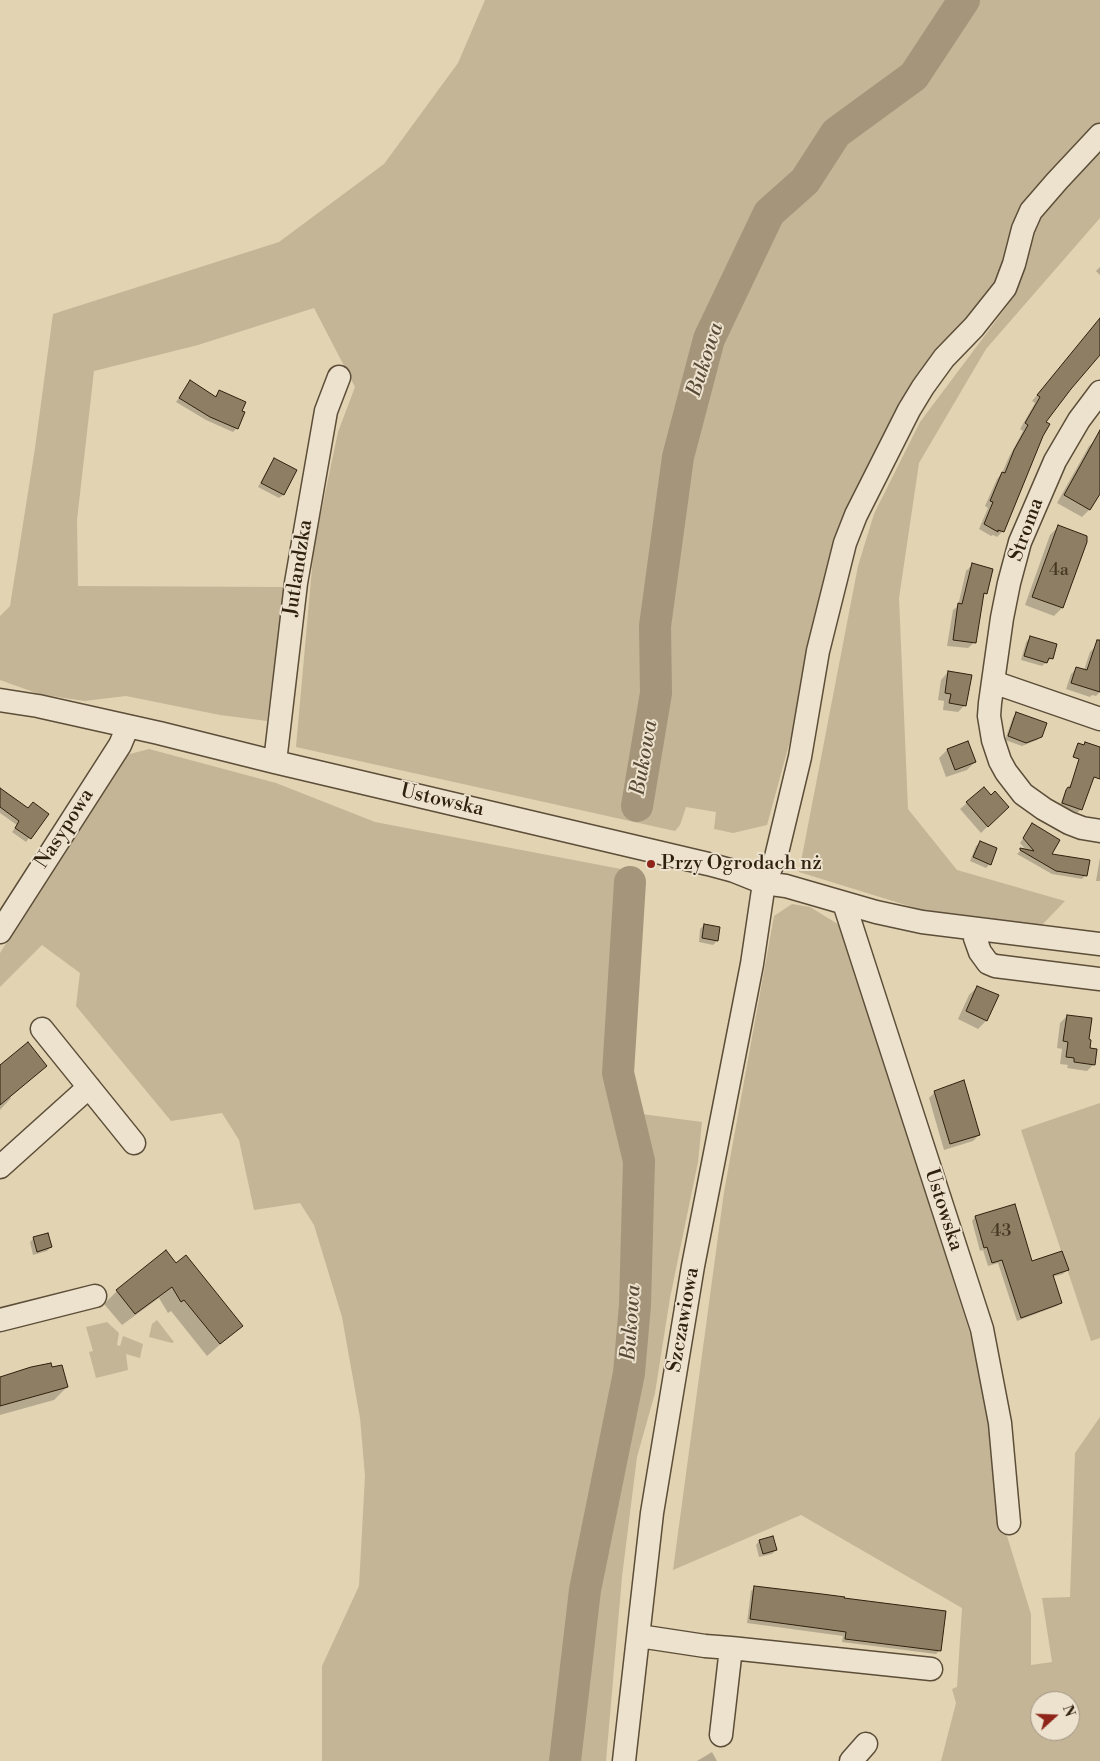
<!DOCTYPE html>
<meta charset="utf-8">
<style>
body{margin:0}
#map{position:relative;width:1100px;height:1761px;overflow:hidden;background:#e2d3b3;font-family:"Libre Bodoni",serif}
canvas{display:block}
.north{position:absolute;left:1030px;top:1691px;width:50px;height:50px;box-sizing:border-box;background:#ece2ce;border:1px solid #a19582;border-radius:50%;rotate:70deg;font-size:14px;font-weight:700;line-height:20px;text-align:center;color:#30210f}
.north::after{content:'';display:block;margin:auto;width:18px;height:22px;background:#8f2418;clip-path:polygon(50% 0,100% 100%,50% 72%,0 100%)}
</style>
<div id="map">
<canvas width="1100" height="1761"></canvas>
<div class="north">N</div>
</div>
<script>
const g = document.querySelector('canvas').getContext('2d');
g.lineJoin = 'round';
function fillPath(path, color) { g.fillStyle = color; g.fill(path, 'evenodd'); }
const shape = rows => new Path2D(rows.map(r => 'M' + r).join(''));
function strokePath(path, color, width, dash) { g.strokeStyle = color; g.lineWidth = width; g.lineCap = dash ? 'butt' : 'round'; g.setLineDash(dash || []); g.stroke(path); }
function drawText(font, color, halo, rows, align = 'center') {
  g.font = font + ' "Libre Bodoni",serif'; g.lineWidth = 4; g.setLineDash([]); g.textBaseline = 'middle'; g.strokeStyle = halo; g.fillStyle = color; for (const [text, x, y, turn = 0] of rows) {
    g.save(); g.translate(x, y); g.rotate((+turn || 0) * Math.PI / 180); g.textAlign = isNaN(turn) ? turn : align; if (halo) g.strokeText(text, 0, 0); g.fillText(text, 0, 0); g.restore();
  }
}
fillPath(shape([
 [485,0,1100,0,1100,127,1028,203,996,287,880,447,796,719,767,825,733,833,714,829,716,812,686,807,680,825,675,831,296,747,314,546,338,432,355,387,314,308,198,345,94,371,77,520,78,586,284,587,267,721,220,715,126,696,84,701,39,694,0,680,0,616,10,606,35,448,53,314,279,242,384,164,458,63],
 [1100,152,1100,218,986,349,919,463,899,598,908,809,957,870,1065,901,1040,927,938,915,799,872,858,566,874,514,920,422,1016,294,1034,227,1061,191],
 [149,749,276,783,375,822,626,870,613,1072,619,1111,702,1122,698,1162,670,1298,655,1393,637,1457,622,1577,606,1761,322,1761,322,1666,359,1586,365,1476,360,1418,342,1317,314,1225,300,1203,254,1210,239,1140,222,1113,171,1121,76,1006,80,973,42,945,0,987,0,953,126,755],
 [792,904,810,907,841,926,978,1359,1003,1523,1031,1614,1031,1665,1052,1662,1042,1598,1070,1597,1075,1453,1100,1417,1100,1761,941,1761,956,1703,952,1689,957,1687,962,1608,801,1515,673,1570,724,1192,774,916],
 [1040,1701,1070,1701,1070,1731,1040,1731],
 [1100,1103,1100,1338,1091,1341,1021,1130],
 [157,1320,174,1342,172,1343,149,1337,152,1324],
 [107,1322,119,1333,117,1345,120,1346,123,1336,143,1344,140,1358,126,1354,128,1370,96,1378,89,1352,93,1351,86,1327]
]), '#c4b597');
fillPath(shape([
 [1100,267,1100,275,1096,271],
 [1100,319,1100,353,1070,389,1044,422,1003,531,997,537,993,535,991,536,979,529,988,508,985,506,997,479,1002,473,1009,457,1023,431,1020,429,1035,403,1032,401],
 [190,382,214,398,219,391,237,428,233,432,206,420,176,402],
 [1100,436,1100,491,1089,510,1082,517,1057,503,1089,446],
 [274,459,295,470,283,495,279,498,258,487,271,463],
 [1058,527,1086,542,1062,608,1054,616,1025,605,1050,535],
 [972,565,986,593,982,596,975,642,968,648,947,646,953,610,958,606,966,571],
 [1030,638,1052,658,1042,666,1021,660,1026,642],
 [1096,646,1100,647,1100,692,1096,696,1092,695,1090,697,1066,689,1071,674,1077,668,1084,670,1090,652],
 [948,672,965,705,958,712,943,710,944,701,938,700,941,680],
 [1017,714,1041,736,1037,740,1022,746,1005,740,1013,717],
 [968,743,975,762,967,770,946,777,939,758,947,750],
 [1072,782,1081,809,1077,813,1059,807,1065,792],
 [984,788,991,797,1007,807,981,833,960,809],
 [0,794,28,810,48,814,26,842,12,832,17,825,0,813],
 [1032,825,1050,855,1086,875,1082,879,1052,874,1017,854,1021,850,1027,851,1020,843],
 [980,843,990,864,986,868,970,861,976,846],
 [1100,858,1100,881,1096,881],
 [704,925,719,928,717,941,713,945,699,942,700,929],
 [977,987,986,1021,978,1029,958,1019,969,995],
 [1067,1016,1087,1040,1094,1064,1087,1071,1067,1068,1068,1065,1060,1064,1062,1049,1057,1048,1060,1023],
 [45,1066,10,1097,11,1098,0,1110,0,1067],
 [935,1092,979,1135,973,1141,944,1150,929,1098],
 [975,1217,1031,1263,1067,1270,1063,1274,1052,1277,1061,1303,1057,1306,1017,1321,998,1263,988,1266,983,1250,980,1251,972,1221],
 [34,1238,51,1247,47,1251,33,1255,30,1242],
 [165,1252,176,1265,241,1326,207,1356,171,1311,168,1313,159,1298,122,1325,104,1304,117,1291],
 [0,1377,67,1387,54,1400,0,1415],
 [759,1541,776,1550,772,1554,759,1557,756,1545],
 [755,1587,939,1651,936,1654,842,1642,843,1636,747,1623,751,1591],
 [712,1752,717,1761,697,1761]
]), '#0003');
strokePath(shape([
 [637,806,656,693,655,626,678,457,709,339,769,213,805,181,836,133,914,76,964,0],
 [565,1761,585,1590,629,1373,635,1305,639,1161,618,1073,630,882]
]), '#a5967b', 32);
const building = shape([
 [1100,318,1100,355,1071,389,1046,422,1050,424,1043,436,1004,532,998,530,998,532,984,524,993,502,990,501,1002,472,1005,473,1014,450,1028,425,1025,423,1040,397,1037,395,1100,318],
 [190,380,216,397,219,390,246,402,242,411,245,412,238,429,210,417,179,398,190,380],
 [1100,430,1100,494,1090,510,1064,495,1100,430],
 [274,458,297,470,284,495,261,483,274,458],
 [1058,525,1087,536,1087,542,1063,608,1032,597,1058,525],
 [972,563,993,569,987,594,984,593,976,643,953,640,958,603,962,604,972,563],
 [1030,636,1057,644,1053,659,1049,658,1047,663,1024,656,1030,636],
 [1097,640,1100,640,1100,692,1071,683,1076,667,1087,670,1097,640],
 [948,671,972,675,966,706,949,703,951,694,945,693,948,671],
 [1016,712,1047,723,1042,737,1026,743,1008,736,1016,712],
 [968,741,976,762,955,770,947,749,968,741],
 [1085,742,1100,747,1100,779,1094,777,1082,810,1062,803,1066,790,1068,787,1070,788,1079,759,1073,757,1078,743,1084,745,1085,742],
 [984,787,991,795,995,791,1009,807,988,827,966,802,984,787],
 [0,788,28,808,33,802,49,814,31,839,15,828,19,821,0,807,0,788],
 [1032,823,1060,840,1052,854,1090,860,1087,876,1056,871,1020,850,1020,848,1034,851,1023,838,1032,823],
 [980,841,997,848,991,865,973,857,980,841],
 [704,924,720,927,718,941,702,938,704,924],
 [977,986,999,995,987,1021,966,1011,977,986],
 [1067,1015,1092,1018,1089,1039,1091,1040,1090,1048,1097,1049,1095,1065,1074,1062,1074,1058,1066,1057,1068,1042,1063,1041,1067,1015],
 [28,1042,47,1066,0,1105,0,1065,28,1042],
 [964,1080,980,1135,950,1144,934,1091,964,1080],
 [1015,1204,1032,1261,1062,1251,1069,1270,1053,1275,1062,1303,1021,1318,1002,1260,992,1263,987,1247,984,1248,975,1216,1015,1204],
 [48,1233,52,1247,37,1252,33,1237,48,1233],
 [166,1250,176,1263,186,1255,243,1326,220,1344,184,1300,181,1302,172,1287,135,1314,116,1290,166,1250],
 [51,1363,52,1367,62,1365,68,1387,0,1406,0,1377,31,1367,51,1363],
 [773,1536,777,1550,763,1554,759,1540,773,1536],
 [754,1586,822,1594,845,1597,844,1598,946,1611,941,1651,845,1639,846,1632,750,1619,754,1586]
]);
fillPath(building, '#8d7e64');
strokePath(building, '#30210f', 1);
const minor = shape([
 [1100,392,1079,420,1055,461,1020,542,1009,583,1002,618,990,703,989,716,993,740,1000,761,1006,772,1023,794,1044,809,1069,823,1082,828,1100,831],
 [993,682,1100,719],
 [0,700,38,706,159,733,275,762,708,864,734,871,764,883,786,886,876,912,922,922,1100,944],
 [275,762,296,583,326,411,339,377],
 [844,903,982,1329,1000,1423,1009,1523],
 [975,929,975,938,980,952,988,963,995,966,1100,979],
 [0,932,120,745,128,726],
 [42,1029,134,1143],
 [0,1167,89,1087],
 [0,1320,95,1296],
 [639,1636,705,1646,731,1648,931,1669],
 [721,1735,731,1648],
 [624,1761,652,1513,693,1266,752,964,764,883,776,857,800,757,818,651,845,543,856,515,909,410,923,387,944,358,974,327,1005,288,1014,264,1023,229,1031,211,1057,181,1100,135],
 [851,1761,866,1744]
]);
strokePath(minor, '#5c4e38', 25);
strokePath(minor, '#ece2ce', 22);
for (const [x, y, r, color] of [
 [651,864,5,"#8f2418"]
]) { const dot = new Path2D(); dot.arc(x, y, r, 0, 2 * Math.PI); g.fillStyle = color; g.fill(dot); strokePath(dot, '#ece2ce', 2); }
drawText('18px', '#473824', null, [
 ["4a",1059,571],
 ["43",1001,1232]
]);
drawText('20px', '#30210f', '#ece2ce', [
 ["Stroma",1027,530,-70],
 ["Jutlandzka",299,568,-81],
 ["Ustowska",442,801,13],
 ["Nasypowa",65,829,-57],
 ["Ustowska",943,1210,72],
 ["Szczawiowa",684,1320,-80]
]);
drawText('20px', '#30210f', '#ece2ce', [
 ["Przy Ogrodach nż",661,864]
], 'left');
drawText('italic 21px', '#594a35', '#ece2ce', [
 ["Bukowa",706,360,-72],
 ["Bukowa",645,758,-80],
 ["Bukowa",632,1323,-86]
]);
</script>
